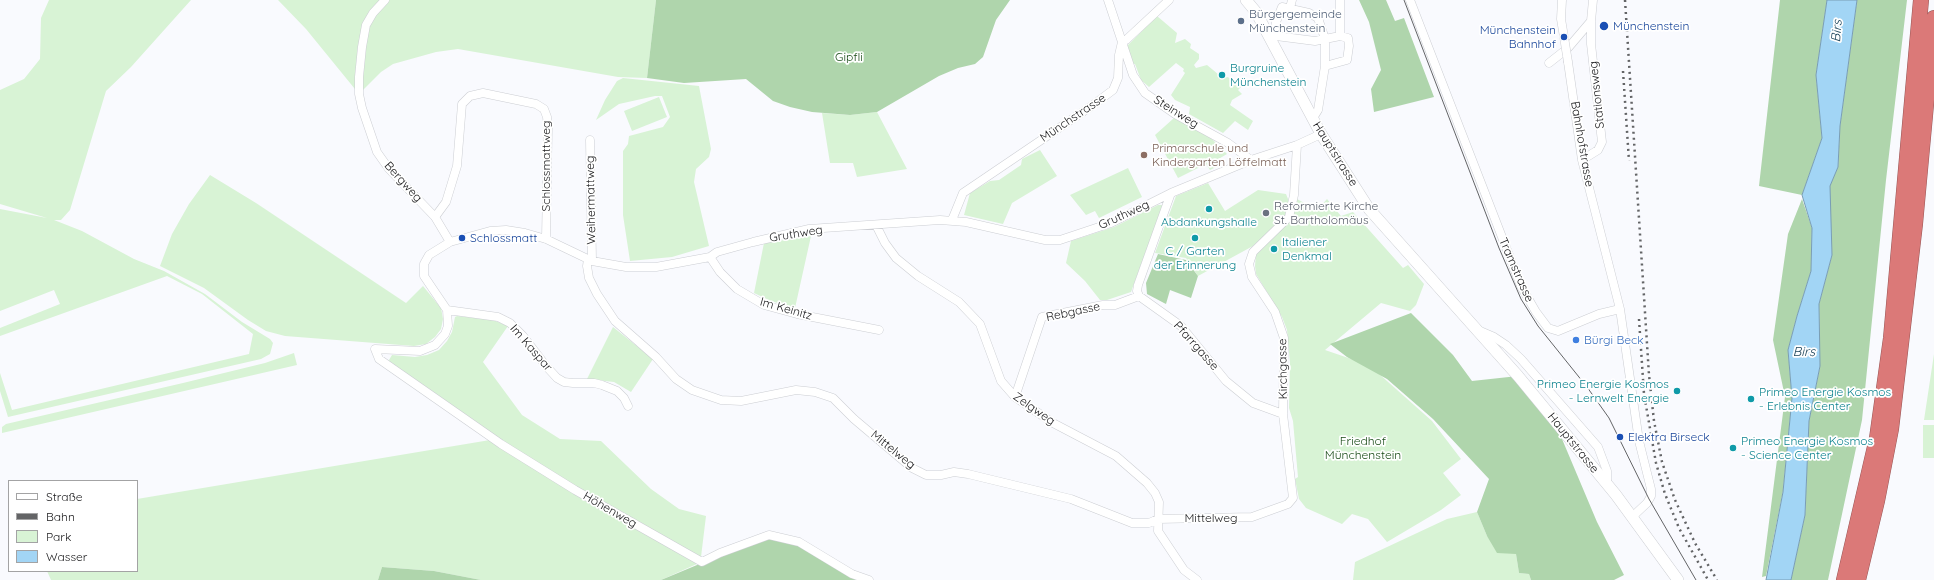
<!DOCTYPE html>
<meta charset="utf-8">
<style>
body{margin:0}
#map{position:relative;width:1934px;height:580px;overflow:hidden;background:#f9fafe;font-family:Quicksand,sans-serif}
canvas{display:block}
.legend{position:absolute;left:8px;top:480px;width:130px;height:92px;box-sizing:border-box;background:#fff;border:1px solid #a3a3a4;margin:0;padding:5px 7px;list-style:none;font-size:12px;color:#19191b}
.legend li{display:flex;align-items:center;gap:8px;height:20px}
.legend b{width:20px;border:1px solid #a3a3a4}
</style>
<div id="map">
<canvas width="1934" height="580"></canvas>
<ul class="legend">
<li><b style="height:5px;background:#fff"></b>Straße</li>
<li><b style="height:5px;background:#636466"></b>Bahn</li>
<li><b style="height:11px;background:#d8f3d5"></b>Park</li>
<li><b style="height:11px;background:#a2d5f5"></b>Wasser</li>
</ul>
</div>
<script>
const g = document.querySelector('canvas').getContext('2d');
g.lineJoin = 'round';
function fillPath(path, color) { g.fillStyle = color; g.fill(path, 'evenodd'); }
const shape = rows => new Path2D(rows.map(r => 'M' + r).join(''));
function strokePath(path, color, width, dash) { g.strokeStyle = color; g.lineWidth = width; g.lineCap = dash ? 'butt' : 'round'; g.setLineDash(dash || []); g.stroke(path); }
function drawText(font, color, halo, rows, align = 'center') {
  g.font = font + ' Quicksand,sans-serif'; g.lineWidth = 3.5; g.setLineDash([]); g.textBaseline = 'middle'; g.strokeStyle = halo; g.fillStyle = color; for (const [text, x, y, turn = 0] of rows) {
    g.save(); g.translate(x, y); g.rotate((+turn || 0) * Math.PI / 180); g.textAlign = isNaN(turn) ? turn : align; if (halo) g.strokeText(text, 0, 0); g.fillText(text, 0, 0); g.restore();
  }
}
fillPath(shape([
 [49,0,191,0,131,67,106,91,70,210,61,220,54,220,82,231,134,259,164,271,205,294,242,322,270,339,273,343,270,354,261,359,8,417,0,391,0,373,12,410,249,354,253,334,202,294,167,276,0,336,0,328,60,304,54,290,0,311,0,209,47,218,0,204,0,90,24,79,40,59,41,18],
 [278,0,656,0,647,78,618,77,458,49,436,52,393,64,381,72,359,94,306,29],
 [1157,16,1177,33,1175,43,1185,39,1191,44,1190,48,1199,54,1199,59,1194,65,1196,68,1207,65,1224,79,1227,77,1235,80,1237,79,1243,85,1238,90,1242,94,1232,100,1230,105,1253,121,1248,130,1235,121,1223,133,1189,114,1190,107,1175,100,1171,95,1185,73,1183,71,1184,69,1176,63,1149,87,1141,80,1135,64,1133,64,1127,46],
 [623,78,699,86,711,149,709,157,696,169,694,182,709,246,672,257,630,261,623,215,623,151,628,144,629,136,663,127,670,117,662,96,655,96,619,104,596,120,605,100,617,81],
 [659,97,667,117,632,131,624,111],
 [877,112,907,169,857,177,853,163,830,163,822,113,850,115],
 [1174,118,1211,138,1227,154,1215,161,1218,166,1210,170,1206,164,1178,178,1155,135],
 [1040,150,1057,176,1012,203,1003,224,964,215,970,193,990,181,999,180,1021,165,1022,159],
 [1128,168,1142,197,1099,218,1095,211,1086,215,1070,195],
 [210,175,256,203,406,303,423,286,441,308,443,319,441,329,435,337,426,344,414,346,285,336,266,331,248,320,204,288,160,266,172,234,189,204],
 [1208,183,1225,211,1258,190,1286,194,1288,199,1289,210,1285,217,1253,246,1198,276,1186,258,1155,253,1176,196],
 [1297,199,1317,210,1327,199,1341,216,1353,212,1403,268,1408,265,1424,284,1416,305,1410,311,1381,303,1325,350,1369,365,1432,421,1461,459,1443,473,1461,495,1441,510,1387,542,1368,519,1352,514,1342,524,1306,508,1299,499,1295,479,1298,477,1293,421,1289,408,1290,363,1287,330,1282,317,1256,274,1255,266,1256,253,1271,239],
 [1158,205,1162,205,1162,207,1131,292,1107,300,1100,300,1085,281,1066,263,1071,241,1114,227],
 [811,236,795,308,771,301,754,293,764,243],
 [457,316,493,320,508,326,483,362,522,415,560,439,601,441,651,489,679,509,706,516,701,557,615,510,505,444,391,365,389,360,392,355,415,357,427,355,439,350,447,341,452,332,455,317],
 [613,327,653,359,631,392,614,382,587,379],
 [294,353,297,365,2,433,2,427,6,424,183,383,265,363],
 [1934,354,1934,420,1924,420],
 [1923,425,1934,425,1934,458,1923,458],
 [490,440,699,563,661,580,481,580,434,571,382,567,378,580,51,580,47,571,137,571,137,499],
 [1477,512,1487,536,1516,554,1519,573,1529,574,1531,580,1353,580,1355,562,1447,519]
]), '#d8f3d5');
fillPath(shape([
 [656,0,1010,0,996,20,983,57,975,64,958,68,939,76,877,112,850,115,812,112,790,107,773,101,746,79,684,83,647,78],
 [1359,0,1386,0,1395,21,1404,18,1434,97,1374,112,1371,89,1381,70,1369,22],
 [1780,0,1827,0,1816,75,1822,138,1802,195,1759,186],
 [1857,0,1907,0,1886,180,1862,420,1828,580,1791,580,1805,515,1809,421,1820,366,1819,304,1832,255,1829,186,1838,167,1840,126],
 [1802,199,1812,228,1811,271,1797,316,1788,350,1792,398,1783,491,1766,576,1762,577,1785,397,1773,340,1788,234],
 [1158,254,1186,260,1198,276,1191,298,1170,290,1166,304,1164,303,1147,294,1146,283],
 [1411,313,1453,355,1472,381,1518,376,1554,420,1597,522,1624,575,1614,580,1531,580,1529,574,1519,573,1516,554,1497,553,1487,536,1477,512,1489,479,1433,419,1387,379,1347,357,1330,344],
 [769,535,786,538,869,580,661,580],
 [382,567,434,571,481,580,378,580]
]), '#afd5ac');
const water = shape([
 [1827,0,1857,0,1840,126,1838,167,1830,186,1832,255,1819,304,1820,366,1809,421,1805,515,1791,580,1766,580,1783,492,1792,398,1788,350,1797,316,1811,271,1812,228,1802,195,1822,138,1816,75,1827,0]
]);
fillPath(water, '#a2d5f5');
strokePath(water, '#799db4', 1);
const street = shape([
 [385,0,373,13,366,25,362,47,359,77,359,94,362,108,377,152,389,169,435,217,450,242],
 [1108,0,1133,75,1145,93,1175,114,1228,143,1251,160],
 [1410,0,1521,286,1536,312,1548,328,1558,331,1599,314,1620,309],
 [1562,0,1561,19,1564,37],
 [1290,8,1292,0],
 [1276,36,1276,22,1282,7,1309,13,1318,18,1325,39,1325,66,1318,110,1313,118],
 [1272,38,1276,36,1315,41,1340,36],
 [1122,42,1126,40,1169,0],
 [1568,62,1582,160,1620,309,1639,441,1651,489,1651,496,1647,503,1632,517],
 [1549,63,1568,48,1591,21],
 [1325,66,1347,60,1349,46,1348,38,1340,36,1340,0],
 [590,140,592,261],
 [1582,160,1598,150,1602,142,1591,44,1591,21,1593,0],
 [1171,193,1138,285,1137,291,1139,296,1181,326,1226,381,1253,403,1283,414],
 [435,217,446,202,457,166,462,104,470,96,483,93,536,104,544,109,547,117,548,127,546,239],
 [952,220,963,193,1093,105,1113,90,1118,78,1119,55,1122,42],
 [876,225,885,243,896,258,918,276,959,302,980,324,1001,381,1015,397,1053,423,1116,456,1147,483,1155,493,1159,502,1158,531,1184,570,1197,580],
 [710,257,720,272,737,289,764,305,797,314,879,330],
 [588,259,587,266,589,278,597,294,615,321,656,357,676,379,692,390,721,400,741,401,796,390,815,392,833,398,854,419,912,468,926,475,941,475,954,472,968,474,1071,499,1132,523,1149,523,1158,519,1252,517,1288,504,1293,498,1283,414,1284,338,1275,312,1252,277,1249,264,1253,252,1289,217,1294,195,1297,145],
 [447,310,498,317,510,323,523,336,546,366,557,378,564,382,573,383,594,383,602,385,617,391,624,398,628,406],
 [1480,331,1494,337,1506,345,1521,359,1598,447,1607,471,1607,485],
 [1015,397,1042,317,1103,305,1115,305,1139,296],
 [869,580,852,574,799,542,769,535,720,553,702,562,575,490,501,444,379,359,375,349,420,351,435,345,445,334,448,326,447,310,424,276,424,264,429,255,450,242,490,231,506,230,525,233,546,239,592,261,626,267,656,267,710,257,717,252,753,242,809,229,940,220,966,222,1045,240,1060,240,1111,223,1171,193,1251,160,1297,145,1321,134]
]);
const secondary = shape([
 [1246,0,1256,12,1321,134,1369,209,1518,376,1616,495,1678,580]
]);
const highway = shape([
 [1844,580,1877,438,1891,338,1921,0],
 [1858,580,1877,501,1891,429,1915,224,1934,18]
]);
strokePath(street, '#ccced3', 9);
strokePath(secondary, '#ccced3', 12);
strokePath(highway, '#975757', 16);
strokePath(street, '#fff', 8);
strokePath(secondary, '#fff', 11);
strokePath(highway, '#db7978', 15);
strokePath(shape([
 [1404,0,1499,248,1521,299,1538,326,1587,387,1609,418,1649,499,1696,580]
]), '#636466', 1);
strokePath(shape([
 [1625,0,1649,375,1654,421,1662,462,1675,500,1695,543,1717,580],
 [1623,71,1629,161],
 [1639,319,1644,394,1656,463,1665,494,1679,528,1708,580]
]), '#636466', 2.5, [2, 4]);
const streetBridge = shape([
 [1564,37,1568,62]
]);
strokePath(streetBridge, '#ccced3', 9, []);
strokePath(streetBridge, '#fff', 8);
for (const [x, y, r, color] of [
 [1241,21,4,"#5c6f8a"],
 [1604,26,5,"#1a4fb4"],
 [1564,37,4,"#1a4fb4"],
 [1222,75,4,"#0f9aa8"],
 [1144,155,4,"#8d6e63"],
 [1209,209,4,"#0f9aa8"],
 [1266,213,4,"#6b7280"],
 [462,238,4,"#1a4fb4"],
 [1195,238,4,"#0f9aa8"],
 [1274,249,4,"#0f9aa8"],
 [1576,340,4,"#3f7fe0"],
 [1677,391,4,"#0f9aa8"],
 [1751,399,4,"#0f9aa8"],
 [1620,437,4,"#1a4fb4"],
 [1733,448,4,"#0f9aa8"]
]) { const dot = new Path2D(); dot.arc(x, y, r, 0, 2 * Math.PI); g.fillStyle = color; g.fill(dot); strokePath(dot, '#fff', 1.5); }
drawText('12px', '#4e5e75', '#fff', [
 ["Bürgergemeinde",1249,14],
 ["Münchenstein",1249,28]
], 'left');
drawText('12px', '#164399', '#fff', [
 ["Münchenstein",1613,26],
 ["Münchenstein",1556,30,"right"],
 ["Bahnhof",1556,44,"right"],
 ["Schlossmatt",470,238],
 ["Elektra Birseck",1628,437]
], 'left');
drawText('12px', '#174a15', '#fff', [
 ["Gipfli",849,57],
 ["Friedhof",1363,441],
 ["Münchenstein",1363,455]
]);
drawText('12px', '#0d838f', '#fff', [
 ["Burgruine",1230,68],
 ["Münchenstein",1230,82],
 ["Abdankungshalle",1209,222,"center"],
 ["Italiener",1282,242],
 ["Denkmal",1282,256],
 ["C / Garten",1195,251,"center"],
 ["der Erinnerung",1195,265,"center"],
 ["Primeo Energie Kosmos",1669,384,"right"],
 ["- Lernwelt Energie",1669,398,"right"],
 ["Primeo Energie Kosmos",1759,392],
 ["- Erlebnis Center",1759,406],
 ["Primeo Energie Kosmos",1741,441],
 ["- Science Center",1741,455]
], 'left');
drawText('12px', '#19191b', '#fff', [
 ["Stationsweg",1597,95,-96],
 ["Steinweg",1176,112,32],
 ["Münchstrasse",1073,118,-34],
 ["Bahnhofstrasse",1582,144,80],
 ["Hauptstrasse",1335,154,58],
 ["Schlossmattweg",546,166,-90],
 ["Bergweg",403,182,48],
 ["Weihermattweg",591,200,-91],
 ["Gruthweg",1124,215,-24],
 ["Gruthweg",796,234,-9],
 ["Tramstrasse",1516,270,66],
 ["Im Keinitz",786,309,16],
 ["Rebgasse",1073,312,-12],
 ["Pfarrgasse",1196,346,48],
 ["Im Kaspar",531,348,49],
 ["Kirchgasse",1283,369,-91],
 ["Zelgweg",1034,409,35],
 ["Hauptstrasse",1573,443,51],
 ["Mittelweg",893,450,39],
 ["Höhenweg",610,510,30],
 ["Mittelweg",1211,518]
]);
drawText('12px', '#785e54', '#fff', [
 ["Primarschule und",1152,148],
 ["Kindergarten Löffelmatt",1152,162]
], 'left');
drawText('12px', '#5b616d', '#fff', [
 ["Reformierte Kirche",1274,206],
 ["St. Bartholomäus",1274,220]
], 'left');
drawText('12px', '#366cbe', '#fff', [
 ["Bürgi Beck",1584,340]
], 'left');
drawText('italic 13px', '#153e54', '#fff', [
 ["Birs",1837,31,-86],
 ["Birs",1804,352]
]);
</script>
